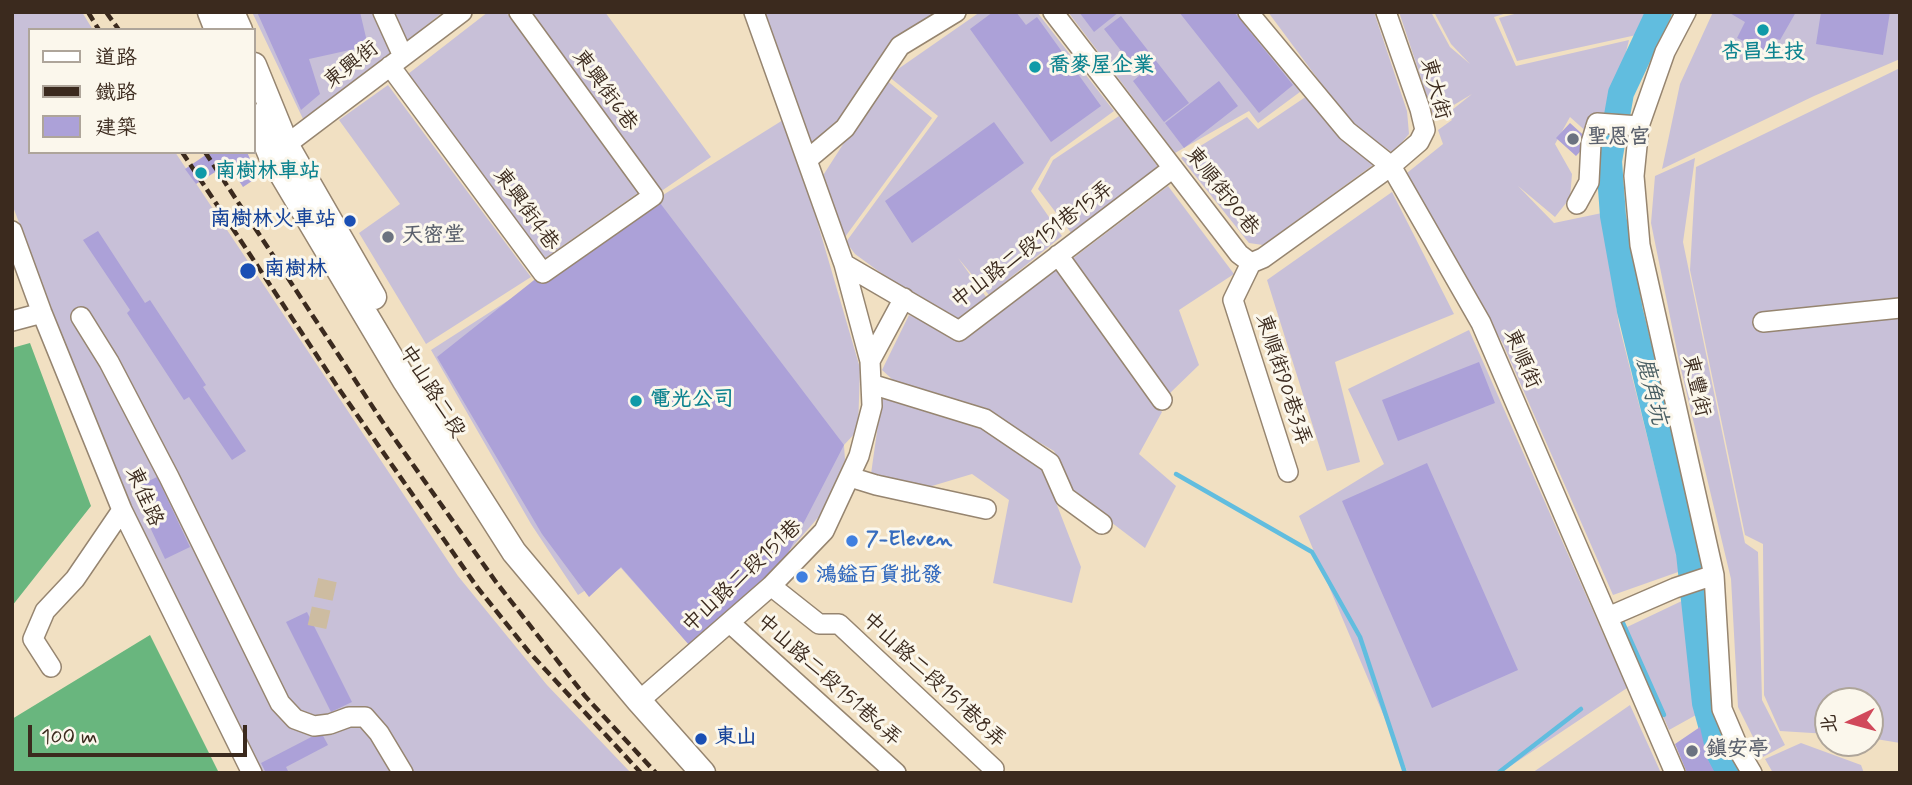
<!DOCTYPE html>
<meta charset="utf-8">
<style>
body{margin:0}
#map{position:relative;width:1912px;height:785px;overflow:hidden;background:#f1e0c2;font-family:Mynerve,"LXGW WenKai TC",sans-serif}
canvas{display:block}
.frame{position:absolute;inset:0;border:14px solid #3b2a1e;pointer-events:none}
.legend{position:absolute;left:28px;top:28px;width:228px;height:126px;box-sizing:border-box;background:#fbf7ec;border:2px solid #aea59a;margin:0;padding:9px 12px;list-style:none;font-size:21px;color:#3b2a1e}
.legend li{display:flex;align-items:center;gap:14px;height:35px}
.legend b{width:35px;border:2px solid #aea59a}
.north{position:absolute;left:1814px;top:687px;width:70px;height:70px;box-sizing:border-box;background:#fbf7ec;border:2px solid #aea59a;border-radius:50%;rotate:265deg;font-size:19px;font-weight:700;line-height:28px;text-align:center;color:#3b2a1e}
.north::after{content:'';display:block;margin:auto;width:24px;height:32px;background:#d1495b;clip-path:polygon(50% 0,100% 100%,50% 72%,0 100%)}
.scale{position:absolute;left:28px;top:725px;width:219px;height:32px;box-sizing:border-box;border:4px solid #3b2a1e;border-top:0;padding-left:9px;font-size:21px;line-height:24px;white-space:nowrap;color:#3b2a1e;-webkit-text-stroke:5px #fbf7ec;paint-order:stroke}
</style>
<div id="map">
<canvas width="1912" height="785"></canvas>
<div class="frame"></div>
<ul class="legend">
<li><b style="height:9px;background:#fff"></b>道路</li>
<li><b style="height:9px;background:#3b2a1e"></b>鐵路</li>
<li><b style="height:19px;background:#aca1d8"></b>建築</li>
</ul>
<div class="north">北</div>
<div class="scale">100 m</div>
</div>
<script>
const g = document.querySelector('canvas').getContext('2d');
g.lineJoin = 'round';
function fillPath(path, color) { g.fillStyle = color; g.fill(path, 'evenodd'); }
const shape = rows => new Path2D(rows.map(r => 'M' + r).join(''));
function strokePath(path, color, width, dash) { g.strokeStyle = color; g.lineWidth = width; g.lineCap = dash ? 'butt' : 'round'; g.setLineDash(dash || []); g.stroke(path); }
function drawText(font, color, halo, rows, align = 'center') {
  g.font = font + ' Mynerve,"LXGW WenKai TC",sans-serif'; g.lineWidth = 6; g.setLineDash([]); g.textBaseline = 'middle'; g.strokeStyle = halo; g.fillStyle = color; for (const [text, x, y, turn = 0] of rows) {
    g.save(); g.translate(x, y); g.rotate((+turn || 0) * Math.PI / 180); g.textAlign = isNaN(turn) ? turn : align; if (halo) g.strokeText(text, 0, 0); g.fillText(text, 0, 0); g.restore();
  }
}
fillPath(shape([
 [12,12,82,12,93,30,30,30,30,152,175,152,458,576,547,685,631,773,263,773,135,514,51,308,12,204],
 [252,12,443,12,305,123],
 [488,12,506,12,638,193,541,261,408,74],
 [530,12,605,12,711,157,660,192],
 [765,12,942,12,890,42,841,122,811,145],
 [980,12,1037,12,1114,111,1051,157,1031,191,1062,236,989,295,958,258,989,301,957,321,896,284,855,254,846,242,938,116,888,76],
 [1068,12,1240,12,1304,89,1258,123,1249,111,1175,153],
 [1268,12,1374,12,1407,111,1409,134,1393,153,1352,125],
 [1399,12,1431,12,1450,47,1470,64,1451,44,1434,12,1510,12,1494,17,1516,66,1629,40,1610,116,1589,134,1570,117,1555,144,1572,174,1570,198,1555,217,1518,186,1554,223,1602,213,1619,325,1681,571,1613,595,1503,344,1407,173,1443,144,1438,130,1452,120,1447,114,1472,94,1434,117],
 [1522,12,1654,12,1641,34,1517,61,1499,18],
 [1713,12,1900,12,1900,59,1814,96,1662,169,1680,84],
 [1900,68,1900,743,1870,738,1870,701,1828,701,1828,734,1780,731,1764,695,1763,544,1745,535,1690,270,1696,167],
 [885,79,932,118,845,237,822,177],
 [388,85,531,277,426,344,359,233,400,204,339,120],
 [1307,96,1373,165,1263,245,1249,243,1181,158,1247,117,1258,129],
 [1119,116,1159,168,1072,234,1038,189,1053,160],
 [783,120,805,180,860,368,858,430,844,445,845,460,823,512,774,568,690,646,621,568,578,595,531,524,431,350,660,203,663,195],
 [1695,158,1683,242,1745,543,1758,552,1762,700,1785,745,1763,757,1738,707,1731,579,1679,361,1651,223,1655,176],
 [1168,186,1234,274,1179,310,1199,365,1169,394,1072,259],
 [1392,192,1454,314,1335,362,1360,462,1327,471,1267,280],
 [1057,268,1162,412,1139,454,1176,486,1145,548,1074,494,1054,451,978,407,893,380,882,370,909,315,963,339],
 [1469,330,1627,688,1500,773,1408,773,1299,516,1384,464,1348,389],
 [882,396,991,431,1043,469,1081,567,1072,603,993,583,1009,500,972,474,922,489,871,474],
 [1686,599,1696,715,1669,730,1625,628],
 [1630,705,1661,773,1532,773],
 [1801,743,1861,765,1864,773,1773,773,1765,759]
]), '#c8c0d8');
fillPath(shape([
 [30,343,91,506,12,606,12,348],
 [150,635,219,773,12,773,12,719]
]), '#69b67e');
strokePath(shape([
 [1176,474,1312,552,1360,637,1405,773],
 [1622,621,1664,715],
 [1498,773,1581,709]
]), '#61bddf', 4.5);
strokePath(shape([
 [1659,12,1621,93,1609,161,1613,216,1630,311,1689,553,1705,703,1719,754,1729,773]
]), '#61bddf', 26);
fillPath(shape([
 [257,12,360,12,368,46,309,59,320,94,301,110],
 [993,12,1016,12,1026,25,1037,17,1101,106,1051,142,970,29],
 [1079,12,1119,12,1094,32],
 [1179,12,1234,12,1293,85,1259,113],
 [1728,12,1796,12,1780,40,1773,38,1767,52,1737,38,1745,22],
 [1821,12,1890,12,1883,55,1816,44],
 [1121,16,1189,103,1164,122,1133,81,1140,75,1104,29],
 [1219,81,1238,106,1184,148,1165,123],
 [994,122,1024,163,912,243,885,201],
 [1570,123,1590,141,1576,156,1556,138],
 [210,152,247,152,258,177,243,187,228,164,196,184,185,169],
 [660,203,844,445,771,586,690,646,621,567,589,597,542,534,437,357,543,273],
 [98,231,145,303,150,300,206,385,203,387,246,451,232,460,189,397,184,400,127,313,130,310,83,240],
 [1479,362,1495,403,1398,441,1382,400],
 [1427,463,1518,670,1432,708,1342,501],
 [157,477,190,547,165,559,132,489],
 [307,612,352,702,331,712,286,622],
 [1700,727,1707,758,1715,773,1687,773,1675,744],
 [321,732,328,745,286,767,289,773,266,773,261,763]
]), '#aca1d8');
strokePath(shape([
 [317,627,329,573]
]), '#cdbca1', 19, [19, 10]);
const minor = shape([
 [383,12,403,56],
 [1053,12,1239,254,1251,263,1263,258,1391,166,1419,142,1425,130,1420,109,1386,12],
 [1248,12,1347,131,1391,166,1481,323,1675,773],
 [1686,12,1665,52,1639,126,1634,176,1640,245,1714,575,1722,709,1742,756,1752,773],
 [390,66,543,273,653,196,519,12],
 [278,151,462,12],
 [807,160,845,128,900,46,956,12],
 [1577,204,1589,182,1591,143,1597,123,1639,126],
 [12,231,42,313,122,510,252,773],
 [1058,255,1162,400],
 [1251,263,1233,300,1288,472],
 [844,264,959,331,1173,168],
 [81,317,109,362,169,477,280,703,295,719,314,726,330,724,349,717,365,717,379,733,403,773],
 [12,321,42,313],
 [1763,322,1900,308],
 [870,361,904,298],
 [871,384,985,419,1050,463,1065,497,1102,524],
 [850,477,876,485,986,509],
 [771,586,819,624,839,624,994,769],
 [1608,617,1675,588,1714,575],
 [730,623,896,773],
 [51,667,33,639,45,611,75,579,122,510],
 [639,701,771,586,824,531,859,456,872,406,870,361,844,264,754,12]
]);
const major = shape([
 [210,12,217,30],
 [232,12,240,30],
 [254,65,287,146,374,297],
 [254,116,271,156,405,381,514,552,639,701,703,773]
]);
strokePath(minor, '#968570', 22);
strokePath(major, '#968570', 27);
strokePath(minor, '#fff', 19);
strokePath(major, '#fff', 24);
strokePath(shape([
 [88,12,99,30],
 [106,12,119,30],
 [182,152,339,389,477,587,529,652,641,773],
 [205,152,382,421,496,582,585,696,656,773]
]), '#3b2a1e', 4.5, [10, 5]);
for (const [x, y, r, color] of [
 [1763,30,7,"#0f9aa8"],
 [1035,67,7,"#0f9aa8"],
 [1573,139,7,"#6b7280"],
 [201,173,7,"#0f9aa8"],
 [350,221,7,"#1a4fb4"],
 [388,237,7,"#6b7280"],
 [248,271,9,"#1a4fb4"],
 [636,401,7,"#0f9aa8"],
 [852,541,7,"#3f7fe0"],
 [802,577,7,"#3f7fe0"],
 [701,739,7,"#1a4fb4"],
 [1692,751,7,"#6b7280"]
]) { const dot = new Path2D(); dot.arc(x, y, r, 0, 2 * Math.PI); g.fillStyle = color; g.fill(dot); strokePath(dot, '#fbf7ec', 2.5); }
drawText('bold 21px', '#0d838f', '#fbf7ec', [
 ["杏昌生技",1763,54,"center"],
 ["喬麥屋企業",1049,67],
 ["南樹林車站",215,173],
 ["電光公司",650,401]
], 'left');
drawText('21px', '#3b2a1e', '#fbf7ec', [
 ["東興街",352,66,-38],
 ["東大街",1434,89,75],
 ["東興街6巷",604,91,54],
 ["東順街90巷",1221,192,52],
 ["東興街4巷",525,210,54],
 ["中山路二段151巷15弄",1033,246,-37],
 ["東順街",1521,359,67],
 ["東順街90巷3弄",1282,380,72],
 ["東豐街",1695,386,77],
 ["中山路二段",431,392,58],
 ["東佳路",143,497,66],
 ["中山路二段151巷",743,577,-43],
 ["中山路二段151巷6弄",828,681,42],
 ["中山路二段151巷8弄",933,681,43]
]);
drawText('bold 21px', '#5b616d', '#fbf7ec', [
 ["聖恩宮",1587,139],
 ["天密堂",402,237],
 ["鎮安亭",1706,751]
], 'left');
drawText('bold 21px', '#164399', '#fbf7ec', [
 ["南樹林火車站",336,221,"right"],
 ["南樹林",264,271],
 ["東山",715,739]
], 'left');
drawText('bold 21px', '#366cbe', '#fbf7ec', [
 ["7-Eleven",866,541],
 ["鴻鎰百貨批發",816,577]
], 'left');
drawText('italic 23px', '#485d62', '#fbf7ec', [
 ["鹿角坑",1650,391,76]
]);
</script>
